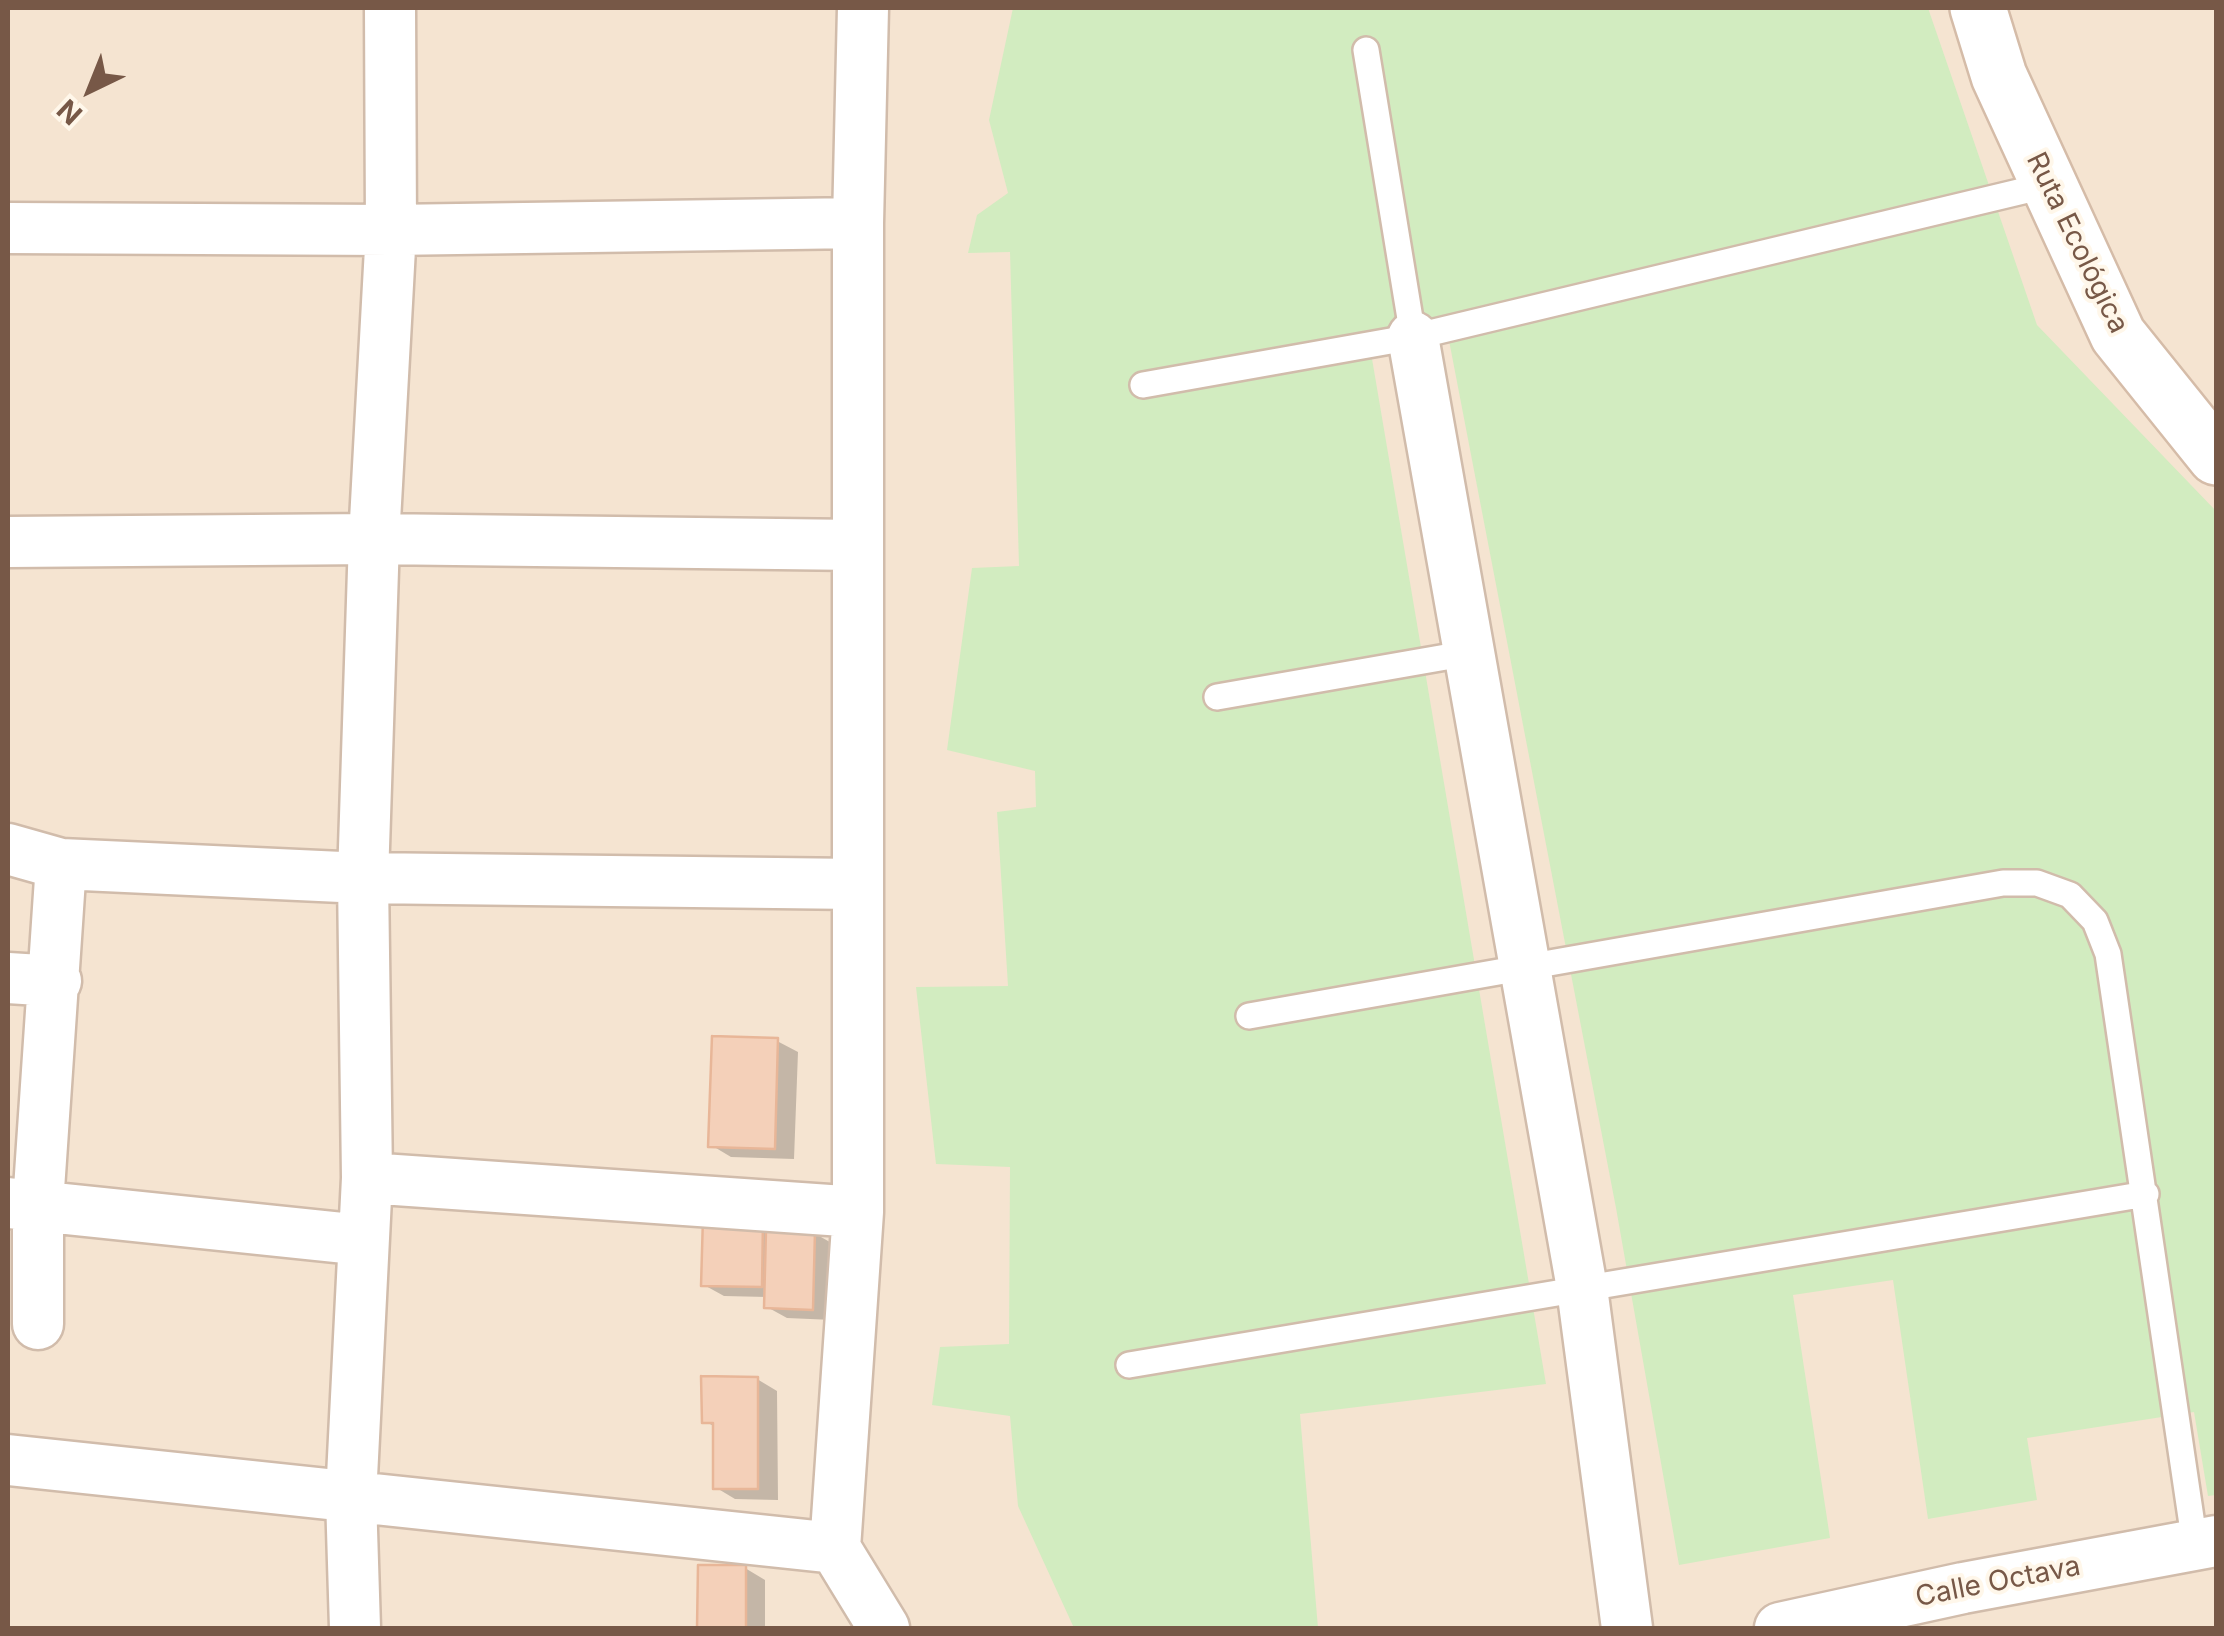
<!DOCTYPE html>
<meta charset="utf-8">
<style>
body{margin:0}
#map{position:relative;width:2224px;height:1636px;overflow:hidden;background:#fdf3e3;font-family:Inter,sans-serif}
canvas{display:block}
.frame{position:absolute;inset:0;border:10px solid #775847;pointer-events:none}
.north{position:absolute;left:40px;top:40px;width:100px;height:100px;-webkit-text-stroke:8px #fff7ea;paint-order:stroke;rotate:223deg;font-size:28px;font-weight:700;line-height:40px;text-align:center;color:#775847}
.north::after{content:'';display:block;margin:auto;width:35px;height:45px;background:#775847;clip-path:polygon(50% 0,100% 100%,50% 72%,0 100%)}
</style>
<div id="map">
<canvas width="2224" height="1636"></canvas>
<div class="frame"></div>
<div class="north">N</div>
</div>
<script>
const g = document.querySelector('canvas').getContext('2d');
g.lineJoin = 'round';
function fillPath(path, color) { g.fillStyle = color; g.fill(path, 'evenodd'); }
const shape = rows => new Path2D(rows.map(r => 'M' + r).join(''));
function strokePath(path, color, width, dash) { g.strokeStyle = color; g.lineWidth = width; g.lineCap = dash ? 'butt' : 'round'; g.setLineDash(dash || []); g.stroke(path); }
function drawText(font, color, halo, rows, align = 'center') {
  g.font = font + ' Inter,sans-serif'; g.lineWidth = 8; g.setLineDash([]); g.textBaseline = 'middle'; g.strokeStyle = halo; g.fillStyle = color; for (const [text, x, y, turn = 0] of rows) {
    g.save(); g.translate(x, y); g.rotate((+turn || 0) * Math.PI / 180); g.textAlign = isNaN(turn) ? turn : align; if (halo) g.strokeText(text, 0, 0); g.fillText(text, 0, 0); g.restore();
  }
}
fillPath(shape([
 [8,8,2216,8,2216,1628,8,1628]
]), '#f5e4d1');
fillPath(shape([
 [1013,8,1928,8,2037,325,2216,511,2216,1495,2208,1496,2194,1412,2027,1438,2037,1500,1928,1519,1893,1280,1793,1295,1830,1538,1679,1565,1616,1208,1447,330,1369,341,1546,1384,1300,1414,1318,1628,1074,1628,1018,1506,1010,1416,932,1405,940,1347,1009,1344,1010,1167,936,1164,916,987,1008,986,997,812,1036,807,1035,771,947,750,972,568,1019,566,1010,252,968,253,977,215,1008,193,989,120]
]), '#d2ecc0');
fillPath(shape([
 [777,1041,798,1052,794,1159,731,1157,711,1145],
 [706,1220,814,1233,835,1245,833,1320,787,1318,767,1307,767,1297,724,1296,704,1285],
 [757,1379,777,1391,778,1500,735,1499,715,1487,715,1427,705,1421],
 [700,1568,745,1568,765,1580,765,1628,700,1628]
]), '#0003');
const building = shape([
 [712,1036,778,1038,775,1149,708,1147,712,1036],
 [703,1217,763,1219,762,1287,701,1286,703,1217],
 [766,1230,815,1231,813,1310,764,1308,766,1230],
 [701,1376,758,1377,758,1489,713,1489,713,1423,702,1423,701,1376],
 [698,1565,746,1565,746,1628,697,1628,698,1565]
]);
fillPath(building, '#f4d0b9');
strokePath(building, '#e8b698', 2.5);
const lane = shape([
 [1366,50,1413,337],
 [1143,385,1413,337,2048,185],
 [1217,697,1469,653],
 [1249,1016,2003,883,2037,883,2070,895,2095,921,2108,954,2195,1545],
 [1129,1365,2146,1194]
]);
const street = shape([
 [863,8,858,223,858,1212,835,1548,884,1628],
 [8,228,391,230,858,223],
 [1413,337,1582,1288,1627,1628],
 [8,542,374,539,858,545],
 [8,849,61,864,363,878,858,884],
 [8,978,56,981],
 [367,1178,858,1212],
 [8,1203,363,1240],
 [38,1324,38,1204,61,864],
 [8,1460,835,1548],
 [355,1628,351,1497,367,1178,363,878,374,539,391,230,390,8],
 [1780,1628,1963,1588,2216,1541]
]);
const secondary = shape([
 [1978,8,1999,76,2118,335,2216,457]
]);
strokePath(lane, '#d1bcab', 30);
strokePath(street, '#d1bcab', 55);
strokePath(secondary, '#d5bca8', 60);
strokePath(lane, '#fff', 25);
strokePath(street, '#fff', 50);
strokePath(secondary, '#fff', 55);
drawText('28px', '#775847', '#fff7ea', [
 ["Ruta Ecológica",2077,243,64],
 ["Calle Octava",1998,1582,-11]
]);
</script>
